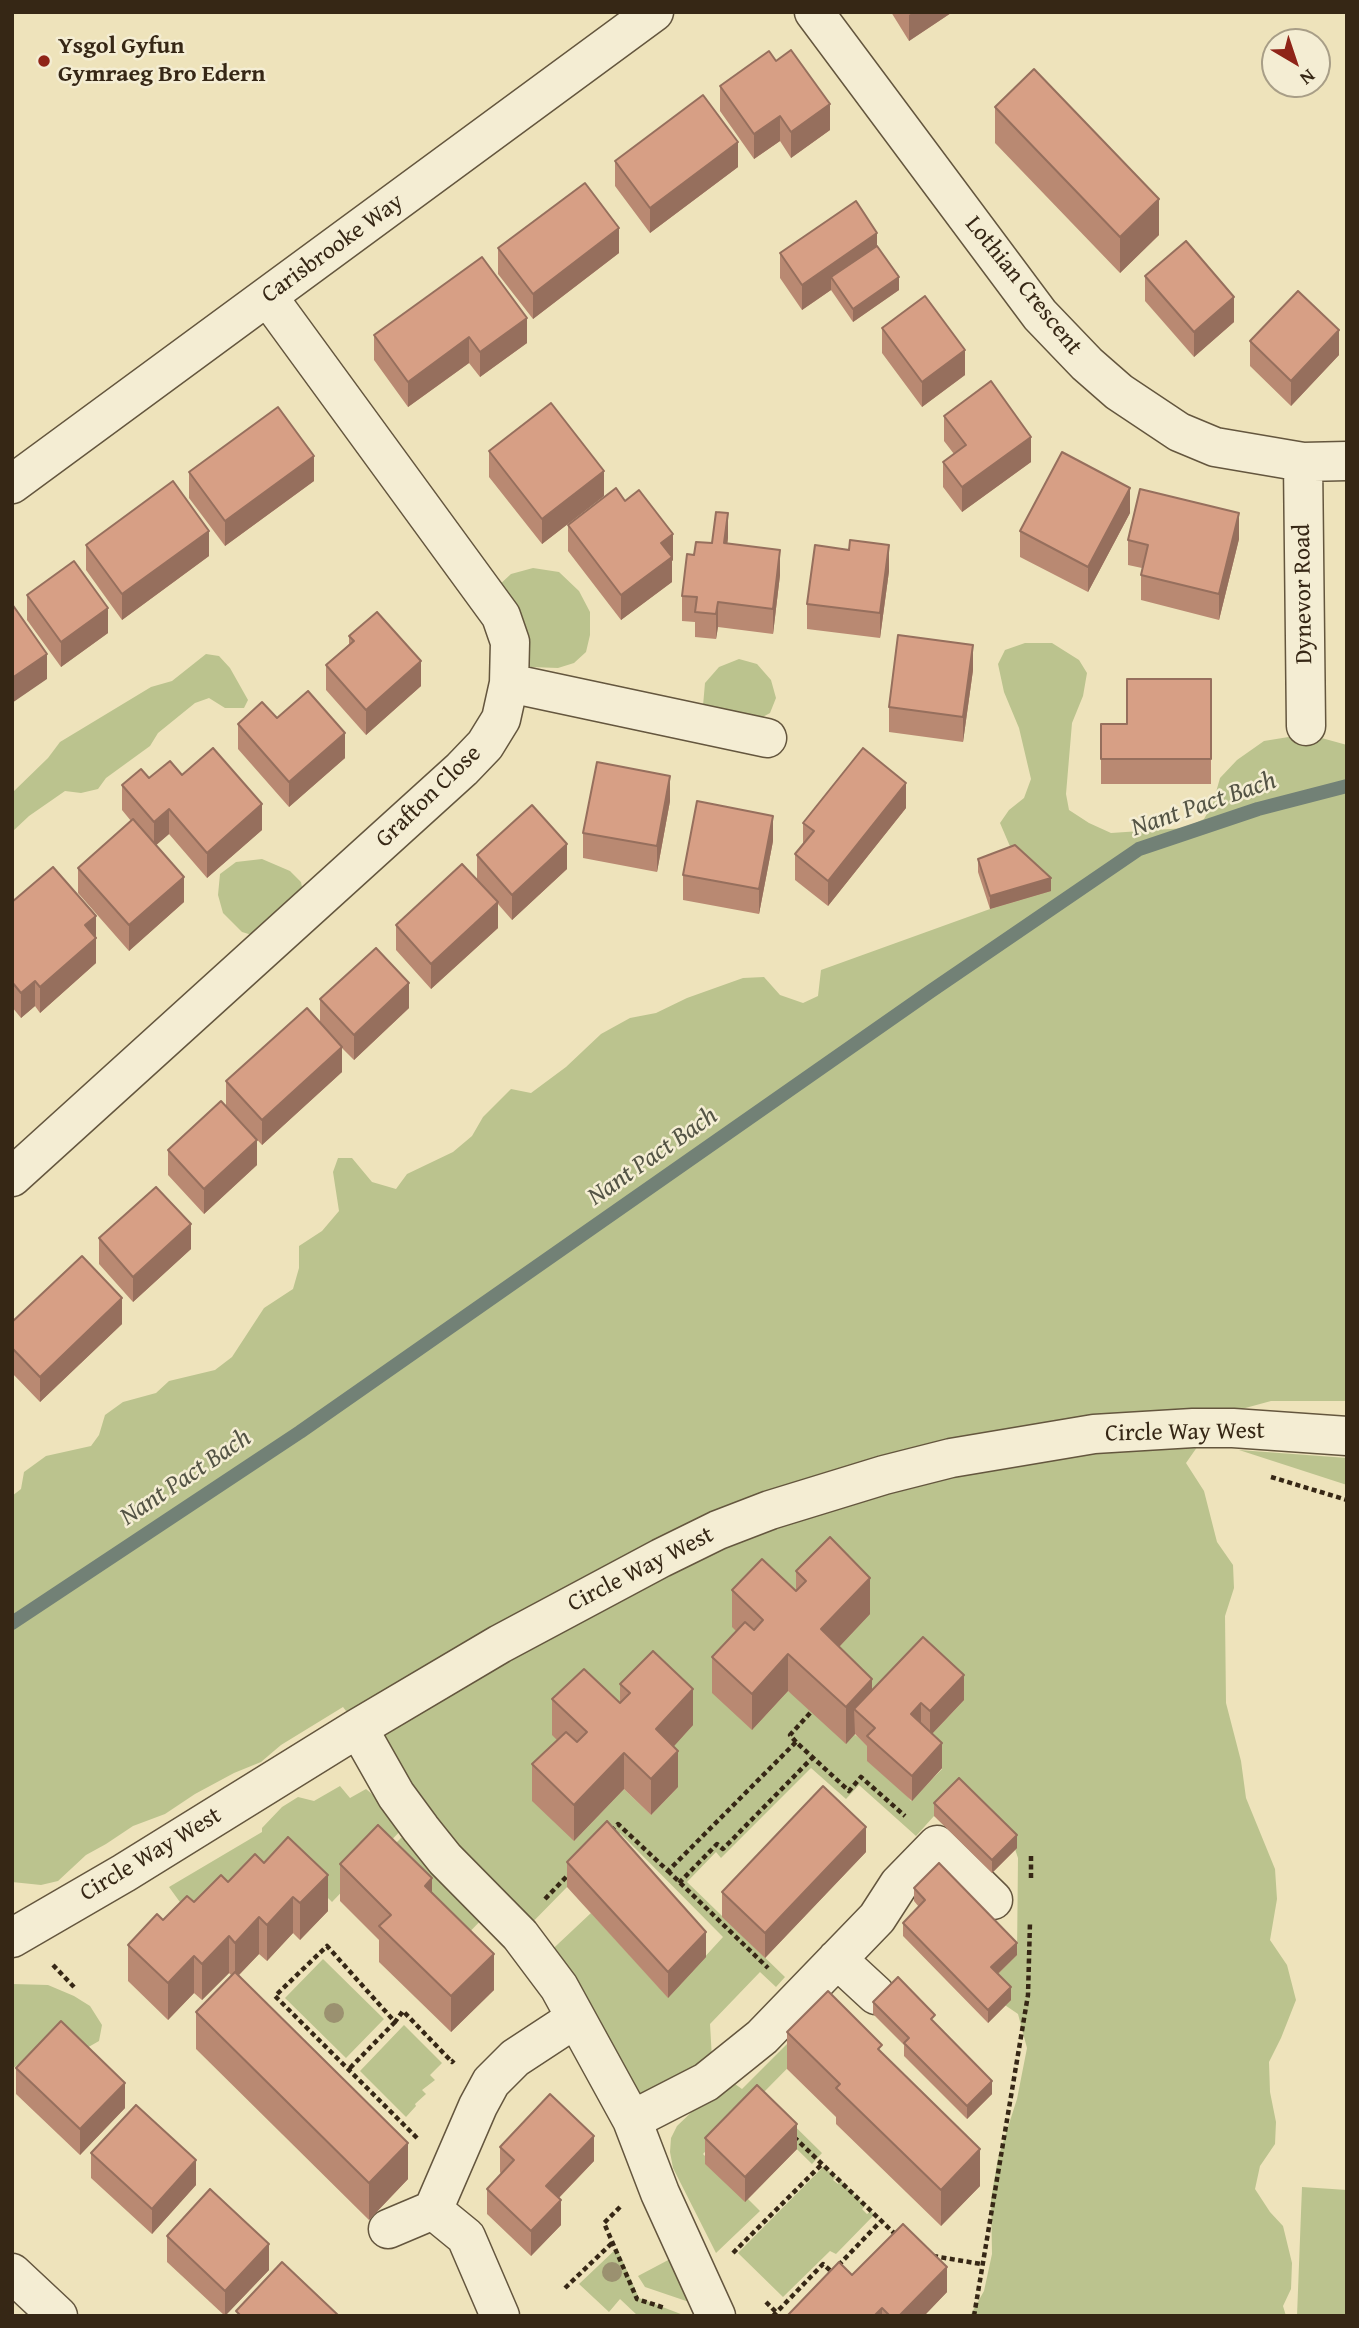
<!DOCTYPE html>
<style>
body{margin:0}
#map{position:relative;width:1359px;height:2328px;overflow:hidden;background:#eee3bb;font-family:"Gentium Book Plus",serif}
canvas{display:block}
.frame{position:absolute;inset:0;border:14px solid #362715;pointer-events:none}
.north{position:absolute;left:1261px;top:28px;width:70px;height:70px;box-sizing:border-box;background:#f4edd3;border:2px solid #a89e87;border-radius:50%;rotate:141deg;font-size:19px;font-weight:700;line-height:28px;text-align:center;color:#362715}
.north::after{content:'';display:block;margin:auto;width:24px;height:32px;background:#8f2418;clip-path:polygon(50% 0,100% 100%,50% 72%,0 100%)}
</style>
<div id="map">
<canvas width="1359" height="2328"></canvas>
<div class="frame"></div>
<div class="north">N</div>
</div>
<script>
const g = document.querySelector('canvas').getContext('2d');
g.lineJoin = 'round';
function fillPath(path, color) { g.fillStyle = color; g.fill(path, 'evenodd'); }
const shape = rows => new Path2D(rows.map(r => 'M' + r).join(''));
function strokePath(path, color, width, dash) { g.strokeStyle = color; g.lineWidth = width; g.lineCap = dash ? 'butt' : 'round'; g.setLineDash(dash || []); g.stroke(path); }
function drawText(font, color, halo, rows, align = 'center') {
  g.font = font + ' "Gentium Book Plus",serif'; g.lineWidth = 5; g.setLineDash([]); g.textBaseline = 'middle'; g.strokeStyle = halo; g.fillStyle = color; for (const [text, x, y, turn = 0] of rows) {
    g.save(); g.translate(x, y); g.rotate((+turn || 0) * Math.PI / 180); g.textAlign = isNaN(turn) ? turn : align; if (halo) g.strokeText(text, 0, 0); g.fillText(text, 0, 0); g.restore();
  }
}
fillPath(shape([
 [533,568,559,572,579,591,590,612,590,635,586,652,574,663,558,668,531,667,506,655,498,586,511,574],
 [1025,643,1052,643,1079,660,1087,673,1083,696,1072,723,1066,794,1069,810,1089,823,1111,833,1185,828,1204,819,1213,803,1220,778,1237,760,1264,741,1307,734,1347,745,1347,1401,1271,1401,1238,1410,1223,1410,1186,1463,1204,1491,1217,1542,1233,1565,1234,1588,1225,1616,1226,1703,1241,1761,1246,1798,1275,1869,1277,1899,1270,1940,1287,1965,1296,2000,1281,2038,1269,2062,1270,2092,1276,2122,1275,2144,1260,2166,1255,2189,1270,2212,1283,2226,1292,2263,1291,2289,1283,2306,1286,2316,970,2316,984,2291,992,2254,991,2199,998,2158,1017,2099,1027,2048,1018,2014,980,1988,1017,1955,1018,1858,1013,1843,934,1816,916,1836,859,1785,846,1799,811,1768,721,1858,716,1852,687,1882,785,1977,776,1987,760,1972,710,2024,713,2076,632,2120,541,1960,591,1913,668,1997,723,1937,620,1833,520,1935,343,1707,281,1745,261,1762,234,1773,195,1794,165,1814,133,1826,106,1844,86,1855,58,1881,41,1885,12,1882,12,1496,21,1489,24,1472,46,1456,91,1446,99,1435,105,1415,123,1402,156,1393,169,1381,215,1370,232,1357,264,1308,293,1289,299,1268,299,1246,322,1231,339,1211,333,1172,338,1158,352,1158,372,1182,396,1189,407,1174,453,1152,472,1136,483,1117,511,1089,531,1093,566,1067,601,1034,630,1018,656,1013,687,998,743,978,764,977,780,995,803,1003,818,996,821,970,990,909,1050,891,1015,858,1000,823,1009,810,1024,798,1031,779,1019,728,1004,692,998,664,1005,650],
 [732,1626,872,1715,964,1700,930,1736,942,1769,911,1801,875,1753,858,1737,788,1691,752,1730,763,1656],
 [587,1768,678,1787,651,1815,624,1789,574,1841],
 [206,654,219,656,230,668,248,700,244,708,225,708,209,698,195,703,158,733,150,746,106,778,98,789,81,793,65,791,29,816,12,832,12,793,48,758,60,742,151,687,172,681],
 [739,659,757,664,771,680,776,698,770,713,748,725,703,706,705,683,719,667],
 [262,859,290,871,301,882,305,902,262,938,242,932,223,913,218,895,220,874,236,862],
 [1239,1450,1347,1458,1347,1485],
 [340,1786,350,1798,366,1789,396,1814,405,1826,332,1902,309,1879,198,1927,169,1887,262,1832,262,1828,282,1807,298,1797,314,1801],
 [409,1830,487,1914,459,1943,386,1853],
 [323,1959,384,2019,346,2058,285,1998],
 [12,1984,48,1985,74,1996,90,2006,102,2025,99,2041,85,2049,31,2055,12,2069],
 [811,2020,835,2020,762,2094,822,2153,812,2164,750,2103,703,2154,760,2211,716,2253,673,2168,670,2152,671,2138,677,2126,700,2104,735,2084,742,2089],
 [404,2025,442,2063,430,2075,435,2080,422,2090,426,2094,415,2104,416,2106,406,2117,360,2071],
 [823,2167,836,2177,833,2180,838,2184,841,2181,865,2206,862,2209,867,2214,871,2211,874,2215,836,2254,830,2251,783,2297,738,2253],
 [1302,2187,1347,2190,1347,2316,1297,2316],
 [617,2248,639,2298,686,2316,638,2316,620,2299,609,2312,579,2284],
 [672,2258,695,2304,645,2287,638,2276]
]), '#bbc38e');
strokePath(shape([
 [12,1623,300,1432,931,991,1139,849,1258,809,1347,786]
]), '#728176', 14);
const minor = shape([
 [814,12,1040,315,1087,364,1119,392,1179,432,1215,447,1303,462,1347,461],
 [1303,462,1306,726],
 [12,484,654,12],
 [509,683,767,738],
 [12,1177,462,769,485,745,501,719,509,683,510,642,501,616,268,297],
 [358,1728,396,1795,421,1829,445,1859,520,1935,559,1987,632,2120,660,2193,716,2316],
 [12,1938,124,1873,358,1728,500,1644,661,1558,718,1530,770,1510,884,1475,951,1458,1094,1434,1193,1428,1233,1428,1347,1436],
 [837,1959,876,1995],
 [632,2120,706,2082,762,2037,877,1918,899,1884,937,1845,993,1900],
 [388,2229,433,2210],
 [12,2273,58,2316],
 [500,2316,466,2237,433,2210,478,2106,491,2082,515,2058,576,2018]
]);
strokePath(minor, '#64563e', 41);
strokePath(shape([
 [1271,1477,1347,1500],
 [796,1742,790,1735,811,1712],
 [611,1831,618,1824,668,1871,796,1742,849,1791,861,1777,905,1816],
 [668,1871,768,1968],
 [1031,1878,1031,1853],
 [679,1883,717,1844,723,1849,813,1757],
 [545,1899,570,1873],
 [53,1965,74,1987],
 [350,2068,395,2022],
 [794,2137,896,2235],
 [417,2138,275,1996,327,1946,395,2022,403,2011,452,2062,454,2060],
 [620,2207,604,2223,637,2299,665,2308],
 [733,2253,821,2165],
 [933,2256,981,2264],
 [565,2288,613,2242],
 [766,2302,776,2312],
 [773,2316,823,2264,832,2272,880,2222],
 [974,2316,1028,1995,1030,1922]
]), '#362715', 4.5, [5, 3.5]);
strokePath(minor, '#f4edd3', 38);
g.fillStyle = '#9b9170';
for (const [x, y] of [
 [334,2013],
 [612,2272]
]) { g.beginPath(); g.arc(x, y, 10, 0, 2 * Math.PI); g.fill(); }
fillPath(shape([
 [891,12,951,12,951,13,909,41],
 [776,61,830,130,791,158,780,141,754,159,720,111,720,86],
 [995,107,1159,235,1120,273,995,143],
 [615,161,738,167,650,233,615,186],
 [877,246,899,290,853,322,831,290,802,310,780,278,780,253],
 [498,248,619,253,533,319,498,274],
 [482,257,527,343,480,377,469,363,408,407,374,360,374,335],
 [1145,276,1234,322,1194,357,1145,301],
 [882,328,965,375,922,407,882,353],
 [1250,341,1339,355,1291,406,1250,366],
 [944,416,1031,462,962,512,943,487,943,462,954,454,944,441],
 [489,451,604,496,542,544,489,477],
 [189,472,314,481,225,546,189,498],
 [1130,513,1088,592,1020,557,1020,531],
 [568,525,673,560,672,561,672,582,621,620,568,551],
 [728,538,727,544,780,575,773,634,718,627,716,639,695,637,695,622,682,621,682,596,712,543],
 [1239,539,1219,620,1141,600,1141,575,1142,568,1128,565,1128,540],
 [86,545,209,556,122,620,86,570],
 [849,550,889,571,880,638,807,629,807,604],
 [27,595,108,633,61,667,27,620],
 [349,636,421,686,366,735,326,690,326,665,349,644],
 [973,670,963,742,889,732,889,707],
 [1211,679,1211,784,1101,784,1101,724,1127,724],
 [277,718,345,758,289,807,238,749,238,724],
 [182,775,262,830,207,878,169,834,156,845,184,902,129,951,78,893,78,868,131,821,122,810,122,785,149,778],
 [670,801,657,872,583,858,583,833],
 [906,808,828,906,795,880,795,854,803,844,803,823],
 [773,841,759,914,683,900,683,875],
 [477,855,567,869,512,920,498,904,498,928,431,989,396,950,396,925,477,880],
 [978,859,1051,891,990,909,978,872],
 [12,902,96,916,96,963,40,1013,35,1006,21,1018,12,1007],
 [320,999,409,1008,354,1060,342,1048,342,1072,262,1145,229,1109,257,1165,204,1214,168,1175,168,1150,226,1106,226,1081,320,1022],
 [99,1238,191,1249,133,1302,99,1264],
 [12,1322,122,1324,40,1402,12,1373],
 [796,1571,870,1614,839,1647,872,1691,964,1700,932,1734,942,1768,912,1801,867,1761,867,1746,855,1734,846,1744,788,1691,752,1730,712,1693,712,1657,736,1631,732,1627,732,1590,796,1591],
 [620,1684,693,1725,674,1746,678,1787,651,1815,624,1789,574,1841,532,1801,532,1764,557,1740,552,1735,552,1699,620,1702],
 [934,1803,1017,1848,992,1873,934,1816],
 [866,1852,765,1958,722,1917,722,1892],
 [567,1862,706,1957,668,1998,567,1887],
 [264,1863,328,1911,300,1940,293,1933,267,1961,259,1954,239,1975,408,2179,369,2220,196,2049,196,2012,231,1975,229,1973,202,2000,194,1993,168,2020,128,1981,128,1945,163,1920,228,1882],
 [340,1864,432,1893,494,1990,451,2032,379,1962,379,1940,340,1901],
 [914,1888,1017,1955,998,1974,1011,2000,988,2023,903,1936,903,1923,919,1907,914,1901],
 [873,2002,935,2024,992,2094,967,2119,904,2056,904,2045,873,2014],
 [787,2032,882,2053,980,2186,941,2226,836,2124,836,2117,787,2069],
 [16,2068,125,2108,80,2155,16,2094],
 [705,2138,797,2149,745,2202,705,2164],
 [500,2147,594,2161,559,2198,561,2225,531,2256,487,2214,487,2189,501,2174,500,2172],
 [91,2153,196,2185,152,2234,91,2178],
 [167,2236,269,2270,225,2316,167,2262],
 [852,2275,947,2292,924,2316,787,2316]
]), '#b98972');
fillPath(shape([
 [914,12,951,12,951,13,909,41,909,15],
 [830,104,830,130,791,158,791,132],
 [780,116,780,141,754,159,754,134],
 [738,142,738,167,650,233,650,208],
 [1159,199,1159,235,1120,273,1120,237],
 [619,228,619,253,533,319,533,294],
 [877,233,877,258,831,277,831,290,802,310,802,285],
 [899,277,899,290,853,322,853,309],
 [1234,297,1234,322,1194,357,1194,332],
 [527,318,527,343,480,377,480,352],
 [1339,330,1339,355,1291,406,1291,381],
 [469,337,469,363,408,407,408,382],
 [965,350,965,375,922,407,922,382],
 [1031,437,1031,462,962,512,962,487],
 [314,456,314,481,225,546,225,521],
 [604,471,604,496,542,544,542,519],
 [1130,488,1130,513,1088,592,1088,567],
 [728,513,728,538,724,569,724,543],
 [1239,513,1239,539,1219,620,1219,594],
 [209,531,209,556,122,620,122,594],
 [673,534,673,560,672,561,672,582,621,620,621,595,661,543],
 [889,545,889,571,880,638,880,613],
 [780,550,780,575,773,634,773,609],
 [718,602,718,627,716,639,716,614],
 [108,608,108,633,61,667,61,642],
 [973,645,973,670,963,742,963,717],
 [47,654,47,679,12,703,12,678],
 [421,661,421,686,366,735,366,710],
 [345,733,345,758,289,807,289,782],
 [670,776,670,801,657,872,657,846],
 [906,783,906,808,828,906,828,881],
 [262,804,262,830,207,878,207,853],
 [169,809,169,834,154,847,154,822],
 [773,816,773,841,759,914,759,889],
 [567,844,567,869,512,920,512,895],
 [184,877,184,902,129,951,129,925],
 [1051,878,1051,891,990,909,990,896],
 [498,902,498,928,431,989,431,964],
 [96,916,96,963,40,1013,40,987,85,925],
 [35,981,35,1006,21,1018,21,993],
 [409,983,409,1008,354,1060,354,1035],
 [342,1047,342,1072,262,1145,262,1120],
 [257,1140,257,1165,204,1214,204,1189],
 [191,1224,191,1249,133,1302,133,1277],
 [122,1298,122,1324,40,1402,40,1377],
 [870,1578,870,1614,821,1666,821,1629],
 [788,1654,788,1691,752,1730,752,1694],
 [964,1675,964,1700,930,1736,930,1711],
 [872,1679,872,1715,854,1709,855,1734,846,1744,846,1707],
 [693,1689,693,1725,656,1766,656,1729],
 [921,1703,921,1728,911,1714],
 [942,1743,942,1768,912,1801,912,1776],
 [678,1751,678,1787,651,1815,651,1779],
 [624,1753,624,1789,574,1841,574,1805],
 [866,1827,866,1852,765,1958,765,1933],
 [1017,1835,1017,1848,992,1873,992,1860],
 [328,1875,328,1911,300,1940,300,1903],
 [432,1878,432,1914,425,1886],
 [293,1897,293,1933,267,1961,267,1925],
 [259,1917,259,1954,235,1979,235,1943],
 [706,1932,706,1957,668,1998,668,1972],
 [229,1936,229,1973,202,2000,202,1964],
 [1017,1943,1017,1955,991,1980,991,1967],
 [494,1954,494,1990,451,2032,451,1996],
 [194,1956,194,1993,168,2020,168,1983],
 [1011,1987,1011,2000,988,2023,988,2010],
 [992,2081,992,2094,967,2119,967,2106],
 [125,2083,125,2108,80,2155,80,2129],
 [797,2124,797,2149,745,2202,745,2177],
 [594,2136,594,2161,546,2211,546,2186],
 [408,2143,408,2179,369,2220,369,2183],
 [980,2149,980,2186,941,2226,941,2190],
 [196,2160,196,2185,152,2234,152,2209],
 [561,2200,561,2225,531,2256,531,2231],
 [269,2244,269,2270,225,2316,225,2291],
 [947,2267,947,2292,924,2316,899,2316],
 [882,2308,882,2316,874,2316]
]), '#966f5d');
const building = shape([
 [791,50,830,104,791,132,780,116,754,134,720,86,769,51,776,61,791,50],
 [1034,69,1159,199,1120,237,995,107,1034,69],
 [703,95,738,142,650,208,615,161,703,95],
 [585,183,619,228,533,294,498,248,585,183],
 [856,201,877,233,802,285,780,253,856,201],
 [1186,241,1234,297,1194,332,1145,276,1186,241],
 [877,246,899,277,853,309,831,277,877,246],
 [482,257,527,318,480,352,469,337,408,382,374,335,482,257],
 [1298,291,1339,330,1291,381,1250,341,1298,291],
 [925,296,965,350,922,382,882,328,925,296],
 [991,381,1031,437,962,487,943,462,966,445,944,416,991,381],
 [551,403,604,471,542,519,489,451,551,403],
 [278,407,314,456,225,521,189,472,278,407],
 [1062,452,1130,488,1088,567,1020,531,1062,452],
 [173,481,209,531,122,594,86,545,173,481],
 [616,488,625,501,639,490,673,534,661,543,672,557,621,595,568,525,616,488],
 [1140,489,1239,513,1219,594,1141,575,1148,545,1128,540,1140,489],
 [716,512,728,513,724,543,780,550,773,609,718,602,716,614,695,612,697,597,682,596,687,554,694,555,696,542,712,543,716,512],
 [850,540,889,545,880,613,807,604,815,545,849,550,850,540],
 [74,561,108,608,61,642,27,595,74,561],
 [12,604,47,654,12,678,12,604],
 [377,612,421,661,366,710,326,665,354,641,349,636,377,612],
 [898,635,973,645,963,717,889,707,898,635],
 [1127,679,1211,679,1211,759,1101,759,1101,724,1127,724,1127,679],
 [308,691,345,733,289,782,238,724,262,702,277,718,308,691],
 [213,748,262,804,207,853,169,809,154,822,122,785,141,769,149,778,170,761,182,775,213,748],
 [863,748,906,783,828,881,795,854,814,831,803,823,863,748],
 [597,762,670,776,657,846,583,833,597,762],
 [697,801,773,816,759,889,683,875,697,801],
 [532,805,567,844,512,895,477,855,532,805],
 [133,819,184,877,129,925,78,868,133,819],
 [1015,845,1051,878,990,896,978,859,1015,845],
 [462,864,498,902,431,964,396,925,462,864],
 [53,867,96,916,85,925,96,938,40,987,35,981,21,993,12,982,12,902,53,867],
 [376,948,409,983,354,1035,320,999,376,948],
 [307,1008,342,1047,262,1120,226,1081,307,1008],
 [221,1101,257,1140,204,1189,168,1150,221,1101],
 [156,1187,191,1224,133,1277,99,1238,156,1187],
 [82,1256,122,1298,40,1377,12,1348,12,1322,82,1256],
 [830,1537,870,1578,821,1629,872,1679,846,1707,788,1654,752,1694,712,1657,745,1622,754,1630,763,1620,732,1590,762,1559,796,1591,806,1581,796,1571,830,1537],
 [923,1637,964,1675,930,1711,921,1703,911,1714,942,1743,912,1776,867,1736,875,1728,854,1709,923,1637],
 [653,1651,693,1689,656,1729,678,1751,651,1779,624,1753,574,1805,532,1764,566,1732,577,1742,587,1732,552,1699,584,1669,620,1703,630,1693,620,1684,653,1651],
 [959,1778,1017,1835,992,1860,934,1803,959,1778],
 [823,1786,866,1827,765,1933,722,1892,823,1786],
 [607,1821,706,1932,668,1972,567,1862,607,1821],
 [378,1825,432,1878,425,1886,494,1954,451,1996,379,1926,391,1915,340,1864,378,1825],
 [288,1837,328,1875,300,1903,293,1897,267,1925,259,1917,235,1943,229,1936,202,1964,194,1956,168,1983,128,1945,157,1914,163,1920,187,1896,194,1902,221,1875,228,1882,255,1854,264,1863,288,1837],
 [939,1863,1017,1943,991,1967,1011,1987,988,2010,903,1923,925,1900,914,1888,939,1863],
 [235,1972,408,2143,369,2183,196,2012,235,1972],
 [898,1977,935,2015,931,2019,992,2081,967,2106,904,2043,909,2038,873,2002,898,1977],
 [828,1991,882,2045,878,2049,980,2149,941,2190,836,2088,840,2084,787,2032,828,1991],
 [61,2021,125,2083,80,2129,16,2068,61,2021],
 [757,2085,797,2124,745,2177,705,2138,757,2085],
 [550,2094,594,2136,546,2186,561,2200,531,2231,487,2189,514,2160,500,2147,550,2094],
 [136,2105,196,2160,152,2209,91,2153,136,2105],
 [210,2189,269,2244,225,2291,167,2236,210,2189],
 [903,2224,947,2267,899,2316,890,2316,882,2308,874,2316,787,2316,839,2262,852,2275,903,2224],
 [282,2262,339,2316,241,2316,236,2311,282,2262]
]);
fillPath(building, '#d79f85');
strokePath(building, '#966f5d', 2);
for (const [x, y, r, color] of [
 [44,61,7,"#8f2418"]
]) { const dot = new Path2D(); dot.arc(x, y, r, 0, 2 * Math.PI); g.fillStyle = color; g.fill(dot); strokePath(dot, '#f4edd3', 2.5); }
drawText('bold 24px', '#362715', '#f4edd3', [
 ["Ysgol Gyfun",58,47],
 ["Gymraeg Bro Edern",58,75]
], 'left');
drawText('24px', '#362715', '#f4edd3', [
 ["Carisbrooke Way",333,249,-36],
 ["Lothian Crescent",1023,286,51],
 ["Dynevor Road",1304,594,-91],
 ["Grafton Close",429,797,-44],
 ["Circle Way West",1185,1433,-1],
 ["Circle Way West",641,1570,-27],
 ["Circle Way West",151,1855,-31]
]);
drawText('italic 26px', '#545445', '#f4edd3', [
 ["Nant Pact Bach",1204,805,-19],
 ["Nant Pact Bach",653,1157,-35],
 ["Nant Pact Bach",186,1478,-34]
]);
</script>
